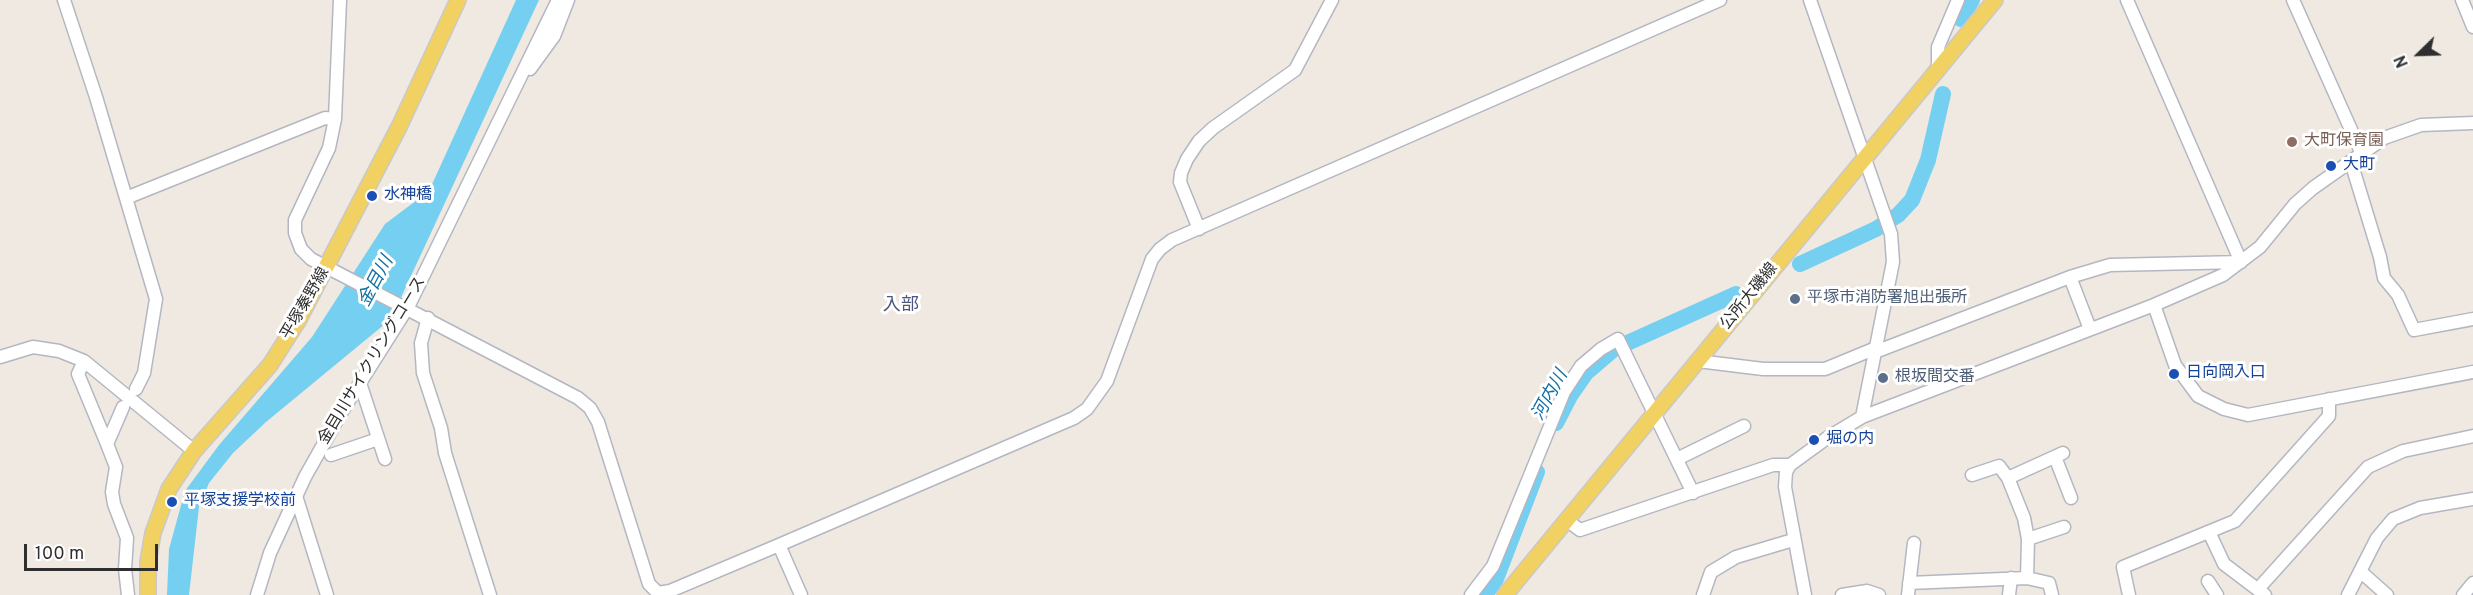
<!DOCTYPE html>
<meta charset="utf-8">
<style>
body{margin:0}
#map{position:relative;width:2473px;height:595px;overflow:hidden;background:#efe9e1;font-family:Overpass,sans-serif}
canvas{display:block}
.north{position:absolute;left:2389px;top:24px;width:60px;height:60px;-webkit-text-stroke:4px #fff;paint-order:stroke;rotate:247deg;font-size:16px;font-weight:700;line-height:24px;text-align:center;color:#2e2e2e}
.north::after{content:'';display:block;margin:auto;width:21px;height:27px;background:#2e2e2e;clip-path:polygon(50% 0,100% 100%,50% 72%,0 100%)}
.scale{position:absolute;left:24px;top:544px;width:134px;height:27px;box-sizing:border-box;border:3px solid #2e2e2e;border-top:0;padding-left:8px;font-size:18px;line-height:21px;white-space:nowrap;color:#2e2e2e;-webkit-text-stroke:4px #fff;paint-order:stroke}
</style>
<div id="map">
<canvas width="2473" height="595"></canvas>
<div class="north">N</div>
<div class="scale">100 m</div>
</div>
<script>
const g = document.querySelector('canvas').getContext('2d');
g.lineJoin = 'round';
function fillPath(path, color) { g.fillStyle = color; g.fill(path, 'evenodd'); }
const shape = rows => new Path2D(rows.map(r => 'M' + r).join(''));
function strokePath(path, color, width, dash) { g.strokeStyle = color; g.lineWidth = width; g.lineCap = dash ? 'butt' : 'round'; g.setLineDash(dash || []); g.stroke(path); }
function drawText(font, color, halo, rows, align = 'center') {
  g.font = font + ' Overpass,"Noto Sans JP",sans-serif'; g.lineWidth = 6; g.setLineDash([]); g.textBaseline = 'middle'; g.strokeStyle = halo; g.fillStyle = color; for (const [text, x, y, turn = 0] of rows) {
    g.save(); g.translate(x, y); g.rotate((+turn || 0) * Math.PI / 180); g.textAlign = isNaN(turn) ? turn : align; if (halo) g.strokeText(text, 0, 0); g.fillText(text, 0, 0); g.restore();
  }
}
fillPath(shape([
 [516,0,539,0,391,319,266,422,233,453,209,483,199,507,189,595,167,595,169,549,185,491,219,445,312,337,385,224,429,191]
]), '#75cff0');
strokePath(shape([
 [1961,19,1972,0],
 [1800,264,1876,229,1898,215,1912,200,1928,160,1943,94],
 [1556,423,1570,396,1586,373,1614,349,1736,294],
 [1485,595,1496,579,1537,472]
]), '#75cff0', 16);
const minor = shape([
 [64,0,96,97,156,299,144,373,136,389],
 [340,0,335,119,329,148,295,220,295,233,301,249,311,259,578,398,590,408,598,422,649,584,658,593,670,591,779,545,1074,418,1087,409,1107,381,1152,259,1160,249,1172,240,1720,0],
 [1810,0,1891,234,1893,262,1862,417],
 [2293,0,2361,152],
 [2462,0,2473,27],
 [530,69,554,36,568,0],
 [1938,70,1938,47,1958,0],
 [2351,162,2380,257,2384,278,2398,295,2414,330,2473,319],
 [126,198,325,118,335,119],
 [1199,229,1180,182,1181,173,1187,159,1199,141,1213,128,1295,70,1332,0],
 [2070,277,2090,329],
 [2154,305,2175,365,2198,396,2224,409,2248,415,2473,372],
 [428,318,421,343,423,373,441,428,445,453,490,595],
 [1875,352,2070,277,2110,265,2241,262,2127,0],
 [0,357,33,347,59,351,84,361,194,451],
 [84,361,78,374,107,444],
 [1698,361,1763,369,1825,369,1876,348],
 [360,383,385,459],
 [123,407,107,444,116,467,112,492,114,504,127,538,125,569,128,595],
 [331,455,378,439],
 [2055,457,2071,498],
 [1677,459,1744,426],
 [1972,475,1999,466,2008,478,2024,518,2028,539,2027,578],
 [2008,478,2063,453],
 [296,496,327,595],
 [1568,521,1580,530,1773,465,1790,465],
 [2209,532,2224,564,2265,595],
 [2028,539,2064,527],
 [779,545,801,595],
 [2360,571,2387,595],
 [2208,581,2217,595],
 [1909,583,2027,578,2049,583,2052,595],
 [2258,589,2368,467,2403,451,2473,436],
 [257,595,270,553,305,477,341,413,408,307,558,0],
 [1471,595,1493,566,1564,392,1581,366,1601,349,1618,339,1693,493],
 [1703,595,1711,572,1736,557,1793,540],
 [1805,595,1785,487,1786,472,1790,465,1827,438,1862,417,2154,305,2223,275,2260,247,2295,204,2313,188,2384,138,2421,125,2473,123],
 [1842,595,1867,591,1879,595],
 [1908,595,1914,543],
 [2009,595,2011,578],
 [2129,595,2123,567,2235,521,2329,416,2329,399],
 [2348,595,2377,538,2393,519,2420,508,2473,499],
 [2463,595,2473,583]
]);
const major = shape([
 [148,595,148,562,153,533,169,489,194,451,270,365,298,321,400,125,458,0],
 [1505,595,1995,0]
]);
strokePath(minor, '#b4b7c1', 15);
strokePath(major, '#c9c9c9', 18);
strokePath(minor, '#fff', 12);
strokePath(major, '#f2d163', 15);
for (const [x, y, r, color] of [
 [2292,142,6,"#8d6e63"],
 [2331,166,6,"#1a4fb4"],
 [372,196,6,"#1a4fb4"],
 [1795,299,6,"#5c6f8a"],
 [2174,374,6,"#1a4fb4"],
 [1883,378,6,"#5c6f8a"],
 [1814,440,6,"#1a4fb4"],
 [172,502,6,"#1a4fb4"]
]) { const dot = new Path2D(); dot.arc(x, y, r, 0, 2 * Math.PI); g.fillStyle = color; g.fill(dot); strokePath(dot, '#fff', 2); }
drawText('16px', '#785e54', '#fff', [
 ["大町保育園",2304,142]
], 'left');
drawText('16px', '#164399', '#fff', [
 ["大町",2343,166],
 ["水神橋",384,196],
 ["日向岡入口",2186,374],
 ["堀の内",1826,440],
 ["平塚支援学校前",184,502]
], 'left');
drawText('16px', '#2e2e2e', '#fff', [
 ["公所大磯線",1750,297,-51],
 ["平塚秦野線",306,304,-60],
 ["金目川サイクリングコース",373,361,-59]
]);
drawText('16px', '#4e5e75', '#fff', [
 ["平塚市消防署旭出張所",1807,299],
 ["根坂間交番",1895,378]
], 'left');
drawText('italic 18px', '#0d6fa3', '#fff', [
 ["金目川",377,282,-62],
 ["河内川",1551,396,-61]
]);
drawText('18px', '#4d5680', '#fff', [
 ["入部",901,306]
]);
</script>
